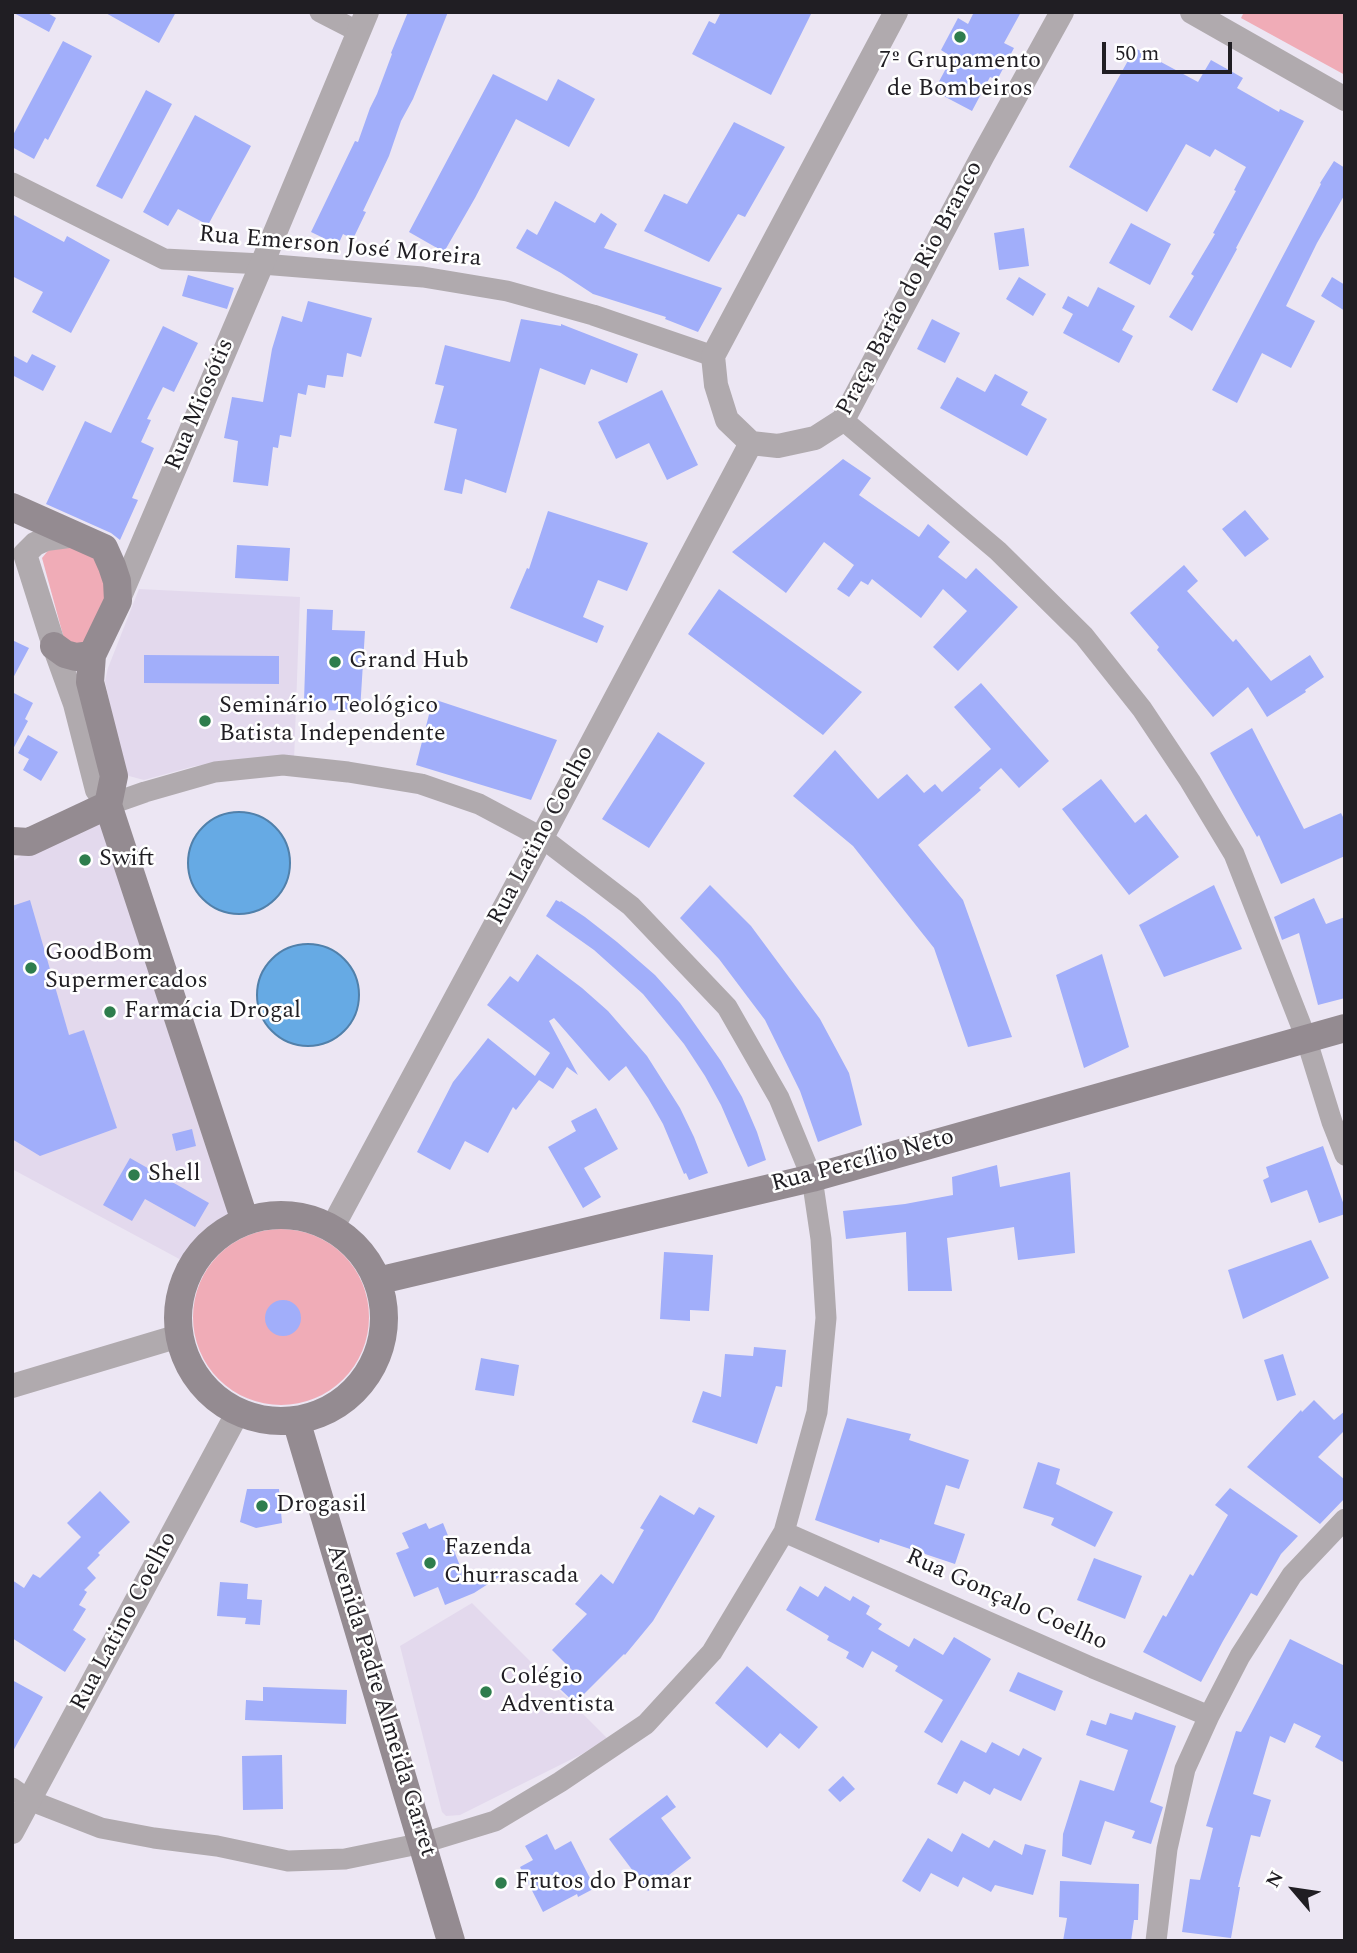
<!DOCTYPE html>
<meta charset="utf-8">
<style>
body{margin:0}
#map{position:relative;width:1357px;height:1953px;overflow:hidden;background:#ece6f3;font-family:Spectral,serif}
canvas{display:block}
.frame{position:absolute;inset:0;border:14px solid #201e23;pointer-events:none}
.north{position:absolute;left:1259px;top:1855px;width:70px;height:70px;-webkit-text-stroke:5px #fff;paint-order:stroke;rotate:299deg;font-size:19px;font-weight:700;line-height:28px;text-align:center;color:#201e23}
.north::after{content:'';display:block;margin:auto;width:24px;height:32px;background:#201e23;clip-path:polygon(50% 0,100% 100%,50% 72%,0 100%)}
.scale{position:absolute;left:1102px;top:42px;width:130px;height:32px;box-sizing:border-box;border:4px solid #201e23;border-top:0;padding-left:9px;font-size:21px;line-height:24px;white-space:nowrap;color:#201e23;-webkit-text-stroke:5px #fff;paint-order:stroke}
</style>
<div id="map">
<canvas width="1357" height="1953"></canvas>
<div class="frame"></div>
<div class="north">N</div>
<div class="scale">50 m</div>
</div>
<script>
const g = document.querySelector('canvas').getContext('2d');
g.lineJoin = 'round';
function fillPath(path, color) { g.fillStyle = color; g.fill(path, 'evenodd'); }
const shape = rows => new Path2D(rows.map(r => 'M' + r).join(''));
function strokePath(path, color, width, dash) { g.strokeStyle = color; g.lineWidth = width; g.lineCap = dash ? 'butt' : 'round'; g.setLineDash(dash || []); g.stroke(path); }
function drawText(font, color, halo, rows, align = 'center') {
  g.font = font + ' Spectral,serif'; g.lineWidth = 5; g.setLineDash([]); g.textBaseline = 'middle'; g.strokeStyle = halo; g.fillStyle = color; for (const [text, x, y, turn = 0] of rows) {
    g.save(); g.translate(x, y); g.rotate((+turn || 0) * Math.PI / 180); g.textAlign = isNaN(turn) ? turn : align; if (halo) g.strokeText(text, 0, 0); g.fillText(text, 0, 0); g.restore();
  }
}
fillPath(shape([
 [139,589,300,597,294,761,242,761,195,766,144,780,129,776,124,772,105,681,108,668],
 [105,815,240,1217,220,1227,183,1261,12,1169,12,862,22,855],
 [472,1603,607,1738,582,1754,460,1815,446,1816,442,1812,400,1646]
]), '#e3d9ed');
fillPath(shape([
 [1244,12,1345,12,1345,75,1241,18],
 [65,545,87,550,105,566,109,584,103,613,81,650,66,646,42,558,51,547],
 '193 1317a88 88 0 1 1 176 0a88 88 0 1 1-176 0Z'
]), '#f0acb7');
const water = shape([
 '188 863a51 51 0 1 1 102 0a51 51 0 1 1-102 0Z',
 '257 995a51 51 0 1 1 102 0a51 51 0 1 1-102 0Z'
]);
fillPath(water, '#66aae4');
strokePath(water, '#5180aa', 2);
fillPath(shape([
 [12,12,46,12,56,18,49,32],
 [104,12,176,12,159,43],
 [408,12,448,12,413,99,401,121,389,156,363,211,366,212,353,239,343,234,338,245,311,232,355,141,358,142,370,108,377,94,392,54,391,53],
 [721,12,812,12,771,95,692,54,709,21,715,24],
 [974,12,1021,12,1004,43,1014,48,997,80,990,77,972,111,934,91,952,57,941,50,958,18,968,24],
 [63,41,92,56,48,140,45,138,34,159,12,147,12,137],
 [1135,48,1198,82,1211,60,1243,78,1237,88,1279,112,1280,109,1304,121,1236,248,1237,249,1192,331,1169,317,1194,276,1191,274,1215,234,1213,233,1236,191,1234,190,1246,167,1215,149,1210,157,1186,144,1147,212,1069,167],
 [493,74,547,101,558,79,595,99,569,147,516,119,475,198,444,252,409,232],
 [146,90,172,104,122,199,96,186],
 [195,115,251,146,208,225,178,209,168,226,143,212],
 [734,122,785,147,745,217,738,214,709,262,644,231,664,194,687,204],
 [1334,161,1345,168,1345,194,1317,243,1286,306,1315,321,1291,368,1262,353,1237,403,1212,390,1321,184,1320,183],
 [555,201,595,223,601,213,617,224,604,248,722,288,698,332,665,319,666,317,593,294,561,273,516,248,527,229,537,235],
 [12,214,64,242,67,236,110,260,71,333,32,312,43,292,12,276],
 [1131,223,1171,244,1150,285,1109,263],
 [1024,228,1029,266,999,270,994,233],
 [188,275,234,288,227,309,182,296],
 [1019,277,1046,294,1033,316,1006,299],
 [1332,277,1345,285,1345,311,1321,296],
 [1098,287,1135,306,1122,330,1133,336,1119,363,1063,333,1073,314,1062,308,1068,296,1088,307],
 [308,301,372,318,361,357,347,353,343,377,327,375,325,388,308,385,306,395,298,393,291,437,280,435,278,448,273,447,268,486,233,482,238,441,224,438,232,397,263,402,272,349,282,316,302,322],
 [521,319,561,326,561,324,638,354,627,383,591,369,585,385,540,368,506,493,465,479,462,494,444,490,457,429,434,423,444,386,435,384,445,345,510,362],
 [932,319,960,333,945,363,917,349],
 [163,326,198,343,174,392,163,387,147,419,151,420,141,442,154,448,132,498,138,500,120,540,111,533,46,504,85,421,111,433],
 [32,354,56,366,43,391,12,375,12,355,27,363],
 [995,374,1028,392,1021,405,1047,419,1027,456,940,408,957,377,985,392],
 [662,390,698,465,667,480,649,443,616,459,598,422],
 [843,459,871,478,859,495,919,537,928,524,950,542,938,557,966,579,976,568,1018,607,958,671,933,647,967,611,943,589,921,618,872,579,868,585,861,581,849,597,837,589,854,565,824,542,786,593,732,552],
 [1245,510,1269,539,1245,557,1222,529],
 [548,511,648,543,627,591,598,580,583,617,604,626,597,643,510,608,527,568,529,569],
 [237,545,290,548,288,581,235,578],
 [1184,565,1198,581,1187,591,1233,642,1236,639,1271,681,1310,655,1324,677,1305,690,1306,692,1267,717,1248,687,1213,717,1157,650,1159,647,1130,613],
 [719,589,862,692,823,735,688,634],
 [307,609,333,610,332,630,365,631,360,711,320,710,320,702,304,701],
 [12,640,29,648,12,680],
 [144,655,279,656,279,684,144,683],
 [981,683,1049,761,1019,788,1001,768,979,788,981,790,918,845,963,900,1012,1037,968,1047,934,948,853,846,793,796,835,750,878,799,907,774,924,793,935,784,942,792,991,749,954,707],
 [12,692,33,703,25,719,28,721,12,751],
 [433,699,557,740,531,800,416,765],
 [1252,728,1304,829,1341,813,1345,821,1345,856,1281,884,1259,835,1257,837,1210,753],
 [658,732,705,763,649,848,602,819],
 [28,735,58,752,41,781,23,770,29,759,18,753],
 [1101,779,1135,823,1146,814,1179,857,1129,895,1062,809],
 [710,885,751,926,820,1019,849,1073,862,1125,818,1142,800,1091,765,1020,719,959,680,918],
 [1214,885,1242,949,1164,977,1139,925],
 [1314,898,1326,924,1345,917,1345,998,1318,1005,1299,933,1282,940,1274,917],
 [30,900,69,1035,84,1030,117,1128,40,1156,12,1139,12,906],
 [556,900,560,902,561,901,585,917,617,942,655,975,680,1003,721,1061,742,1097,757,1132,766,1160,748,1167,721,1105,705,1076,684,1044,643,994,594,950,546,916],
 [537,954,582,988,608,1011,647,1056,680,1108,694,1137,708,1173,689,1180,686,1173,684,1174,663,1124,648,1098,626,1066,609,1081,554,1018,549,1021,578,1075,567,1067,553,1089,539,1080,516,1110,513,1107,488,1153,465,1141,450,1170,417,1152,453,1082,488,1038,535,1076,550,1053,487,1005,510,976,518,982],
 [1102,954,1129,1047,1084,1068,1056,975],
 [596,1108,618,1149,584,1168,601,1197,583,1208,548,1147,576,1131,571,1121],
 [192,1129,196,1146,176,1151,172,1134],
 [1323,1146,1345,1208,1345,1214,1319,1223,1307,1190,1271,1203,1263,1180,1269,1177,1266,1167],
 [130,1158,209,1203,195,1227,145,1199,132,1221,103,1205],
 [997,1165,1000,1187,1070,1172,1075,1253,1018,1260,1014,1227,947,1238,952,1291,908,1291,906,1232,846,1239,843,1211,905,1204,953,1195,952,1177],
 [1311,1240,1329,1278,1243,1319,1228,1270],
 [664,1252,713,1255,709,1311,690,1310,690,1321,660,1319],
 '265 1318a18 18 0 1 1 36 0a18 18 0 1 1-36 0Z',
 [754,1347,786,1350,782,1387,776,1386,757,1444,692,1422,703,1391,721,1397,725,1354,753,1356],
 [1283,1354,1296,1395,1277,1401,1264,1360],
 [481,1358,519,1365,514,1396,475,1390],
 [1314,1400,1334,1420,1345,1411,1345,1430,1318,1457,1345,1480,1345,1498,1320,1524,1247,1467,1301,1410,1302,1412],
 [847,1418,911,1434,909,1440,969,1460,959,1489,946,1485,934,1524,965,1534,955,1564,880,1539,879,1543,815,1520],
 [1038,1462,1060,1469,1056,1484,1113,1512,1095,1547,1051,1525,1054,1518,1023,1508],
 [1230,1488,1298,1536,1281,1554,1257,1596,1251,1593,1223,1641,1201,1682,1143,1652,1163,1615,1166,1617,1190,1574,1193,1576,1228,1515,1215,1505],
 [247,1489,279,1489,282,1523,256,1528,240,1522],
 [100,1491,130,1522,98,1553,100,1555,87,1568,96,1578,84,1590,87,1592,79,1605,86,1609,73,1630,86,1639,65,1672,12,1638,12,1580,24,1588,33,1574,40,1578,81,1537,67,1523],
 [660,1495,694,1515,699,1507,715,1516,653,1621,625,1655,624,1654,575,1703,560,1689,575,1673,552,1650,587,1614,575,1604,601,1574,613,1584,644,1530,640,1528],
 [426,1523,429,1529,443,1523,464,1576,510,1570,474,1593,445,1605,438,1587,414,1597,396,1553,409,1548,402,1533],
 [1094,1558,1142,1576,1125,1619,1077,1600],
 [220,1582,248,1584,247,1599,262,1600,260,1625,245,1624,246,1618,217,1616],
 [800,1586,818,1597,825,1586,850,1601,853,1596,870,1606,866,1614,882,1624,878,1629,909,1647,914,1638,943,1655,954,1637,991,1659,942,1743,924,1732,943,1700,895,1671,898,1666,872,1651,863,1668,846,1658,849,1652,827,1640,829,1636,786,1610],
 [1290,1639,1345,1666,1345,1763,1315,1747,1321,1736,1294,1723,1285,1743,1270,1736,1253,1794,1271,1800,1260,1837,1251,1835,1238,1887,1240,1887,1231,1938,1182,1932,1190,1879,1200,1880,1213,1828,1206,1826,1236,1731,1241,1732],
 [747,1666,818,1727,799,1749,780,1733,767,1748,715,1703],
 [1018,1672,1063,1691,1055,1711,1009,1691],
 [12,1680,43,1697,12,1753],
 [263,1687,347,1690,346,1724,245,1720,246,1700,263,1701],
 [1135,1712,1176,1726,1150,1802,1163,1807,1151,1844,1132,1838,1135,1831,1105,1821,1091,1865,1062,1856,1063,1834,1080,1780,1114,1791,1128,1750,1086,1735,1091,1720,1106,1725,1110,1713,1132,1720],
 [961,1740,986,1753,992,1742,1019,1756,1023,1748,1042,1758,1021,1801,994,1788,990,1795,964,1781,957,1794,937,1784],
 [282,1755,283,1809,243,1810,242,1756],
 [843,1776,855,1789,840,1802,828,1790],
 [667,1795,676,1807,661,1818,691,1858,648,1891,609,1839],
 [962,1833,989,1848,994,1840,1022,1855,1025,1844,1046,1850,1033,1895,995,1885,991,1892,963,1877,958,1887,931,1873,920,1892,902,1881,928,1838,952,1852],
 [547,1834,555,1850,571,1841,595,1888,578,1897,577,1894,543,1912,520,1867,533,1860,525,1846],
 [1060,1881,1139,1884,1138,1920,1134,1920,1131,1941,1063,1941,1067,1918,1059,1917]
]), '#a1aefa');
strokePath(shape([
 [320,12,359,32],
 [12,183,164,259,262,264,423,277,507,291,593,315,713,356],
 [843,420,998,551,1084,636,1142,709,1190,781,1234,854,1306,1038,1332,1122,1345,1155],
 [784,1532,1093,1668,1209,1716],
 [12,1788,29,1800,101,1828,154,1838,217,1846,288,1861,345,1859,423,1843,495,1821,560,1782,646,1724,712,1652,784,1532,817,1412,826,1318,821,1239,812,1178,779,1098,727,1007,631,906,541,837,479,804,421,784,348,772,283,765,215,772,145,792,108,805],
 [1156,1941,1167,1849,1185,1769,1209,1716,1240,1656,1292,1575,1345,1519]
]), '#b0aaae', 21);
strokePath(shape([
 [896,12,713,356,716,385,727,420,751,443,778,446,815,438,843,420,982,157,1062,12],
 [1192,12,1345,99],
 [76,535,46,539,35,544,25,554,54,646,75,704,97,790,108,805],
 [118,601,262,264,367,12],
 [332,1228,514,890,751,443],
 [12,1386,179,1336],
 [12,1832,238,1412]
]), '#b0aaae', 24);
strokePath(shape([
 [12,507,104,548,112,566,117,581,118,601,92,655,90,682,114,776,108,805,245,1221],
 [54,646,65,654,76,657,92,655],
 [12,841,29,842,108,805],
 '178 1318a103 103 0 1 1 206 0a103 103 0 1 1-206 0Z',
 [377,1281,812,1178,1345,1028],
 [296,1420,451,1941]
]), '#948b91', 28);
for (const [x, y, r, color] of [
 [960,37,7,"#2e7d4d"],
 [335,662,7,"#2e7d4d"],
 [205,721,7,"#2e7d4d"],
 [85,860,7,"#2e7d4d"],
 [31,968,7,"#2e7d4d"],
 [110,1012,7,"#2e7d4d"],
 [134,1175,7,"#2e7d4d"],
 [262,1506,7,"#2e7d4d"],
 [430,1563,7,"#2e7d4d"],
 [486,1692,7,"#2e7d4d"],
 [501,1883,7,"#2e7d4d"]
]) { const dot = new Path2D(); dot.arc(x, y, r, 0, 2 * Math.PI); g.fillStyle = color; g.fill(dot); strokePath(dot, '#fff', 2.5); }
drawText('24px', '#201e23', '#fff', [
 ["7º Grupamento",960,62,"center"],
 ["de Bombeiros",960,90,"center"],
 ["Grand Hub",349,662],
 ["Seminário Teológico",219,707],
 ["Batista Independente",219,735],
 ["Swift",99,860],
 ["GoodBom",45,954],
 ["Supermercados",45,982],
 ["Farmácia Drogal",124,1012],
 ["Shell",148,1175],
 ["Drogasil",276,1506],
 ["Fazenda",444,1549],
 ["Churrascada",444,1577],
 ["Colégio",500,1678],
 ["Adventista",500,1706],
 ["Frutos do Pomar",515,1883]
], 'left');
drawText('24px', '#201e23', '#fff', [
 ["Rua Emerson José Moreira",340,248,5],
 ["Praça Barão do Rio Branco",911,289,-62],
 ["Rua Miosótis",201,405,-67],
 ["Rua Latino Coelho",542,836,-62],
 ["Rua Percílio Neto",863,1162,-15],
 ["Rua Gonçalo Coelho",1006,1601,24],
 ["Rua Latino Coelho",125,1622,-62],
 ["Avenida Padre Almeida Garret",380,1701,73]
]);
</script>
